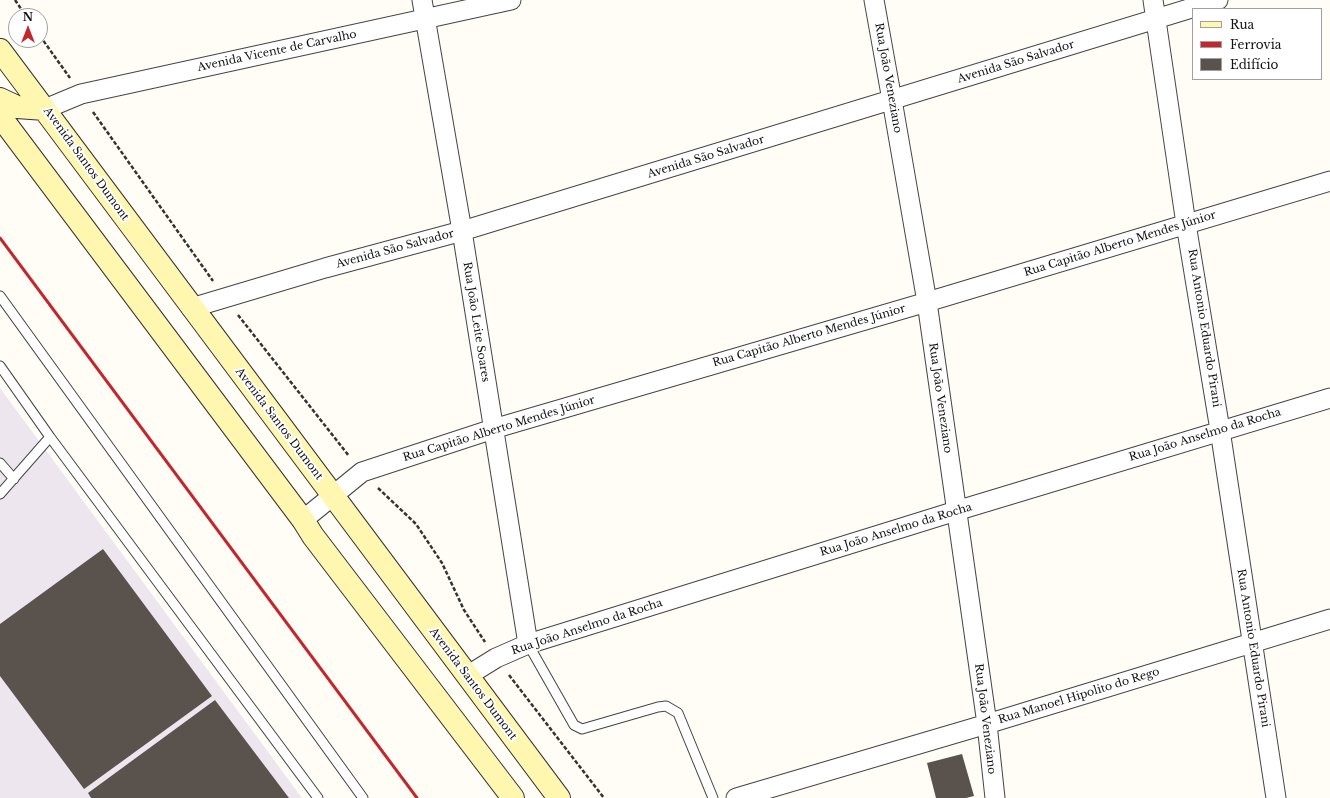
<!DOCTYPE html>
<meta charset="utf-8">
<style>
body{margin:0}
#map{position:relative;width:1330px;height:798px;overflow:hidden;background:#fffdf5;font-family:"Libre Baskerville",serif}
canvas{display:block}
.legend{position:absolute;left:1192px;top:8px;width:130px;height:72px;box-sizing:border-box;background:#fff;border:1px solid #a0a0a0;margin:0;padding:5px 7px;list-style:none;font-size:12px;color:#111}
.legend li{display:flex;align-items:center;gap:8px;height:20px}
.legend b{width:20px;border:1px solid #a0a0a0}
.north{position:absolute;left:8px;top:8px;width:40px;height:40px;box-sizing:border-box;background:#fff;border:1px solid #a0a0a0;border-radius:50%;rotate:0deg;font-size:11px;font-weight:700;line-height:16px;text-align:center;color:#111}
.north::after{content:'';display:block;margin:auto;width:14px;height:18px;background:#c4262e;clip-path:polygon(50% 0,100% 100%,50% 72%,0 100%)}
</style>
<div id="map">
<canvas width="1330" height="798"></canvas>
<ul class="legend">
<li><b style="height:5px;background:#fff6b0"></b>Rua</li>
<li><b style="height:5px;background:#c4262e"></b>Ferrovia</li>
<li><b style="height:11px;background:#5a524d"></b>Edifício</li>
</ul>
<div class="north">N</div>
</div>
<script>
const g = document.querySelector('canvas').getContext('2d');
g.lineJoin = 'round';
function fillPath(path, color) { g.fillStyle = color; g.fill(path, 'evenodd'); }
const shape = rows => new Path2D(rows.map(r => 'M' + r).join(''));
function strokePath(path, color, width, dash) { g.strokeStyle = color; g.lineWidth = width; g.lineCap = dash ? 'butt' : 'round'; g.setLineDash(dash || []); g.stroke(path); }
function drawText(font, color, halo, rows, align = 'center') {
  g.font = font + ' "Libre Baskerville",serif'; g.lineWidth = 4; g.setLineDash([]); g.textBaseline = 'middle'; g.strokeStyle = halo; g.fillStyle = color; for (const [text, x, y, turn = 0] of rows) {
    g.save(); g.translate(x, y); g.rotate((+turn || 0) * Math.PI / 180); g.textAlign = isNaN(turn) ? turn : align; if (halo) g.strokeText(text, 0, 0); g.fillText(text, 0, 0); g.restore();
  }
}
fillPath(shape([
 [0,388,302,798,0,798]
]), '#eee6ef');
fillPath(shape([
 [103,549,212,696,84,789,0,676,0,624],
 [215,700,289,798,91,798,88,793],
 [962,754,974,796,966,798,936,798,927,763]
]), '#5a524d');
const service = shape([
 [0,296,363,798],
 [0,366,50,437,318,798],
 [0,463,14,479],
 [0,494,50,437],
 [528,644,574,725,582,729,658,707,666,706,678,713,713,798]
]);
const minor = shape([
 [422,0,462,231,528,644],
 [874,0,892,100,927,302,987,724,995,798],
 [1153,0,1186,224,1220,430,1276,798],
 [45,109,81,94,511,0],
 [191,308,325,268,462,231,1218,0],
 [303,520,362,472,493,429,927,302,1330,181],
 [467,676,496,658,528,644,956,511,1330,398],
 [736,798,987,724,1330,619]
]);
const secondary = shape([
 [0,50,559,798],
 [0,99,17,107,45,109],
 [0,116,303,520,313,536,513,798]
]);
strokePath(service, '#444', 11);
strokePath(minor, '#444', 21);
strokePath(secondary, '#333', 24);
strokePath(shape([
 [15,0,26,16],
 [40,36,70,78],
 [93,112,213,281],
 [238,315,349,456],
 [378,488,416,524,442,563,464,610,485,642],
 [509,675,604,798]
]), '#333', 2.5, [4, 2]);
strokePath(service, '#fff', 9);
strokePath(minor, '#fff', 19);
strokePath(secondary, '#fff6b0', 22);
strokePath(shape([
 [0,238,417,798]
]), '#c4262e', 3);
drawText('11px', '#111', '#fff', [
 ["Avenida Vicente de Carvalho",277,51,-12],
 ["Avenida São Salvador",1016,62,-17],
 ["Rua João Veneziano",888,78,80],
 ["Avenida São Salvador",706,157,-17],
 ["Avenida Santos Dumont",86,164,54],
 ["Rua Capitão Alberto Mendes Júnior",1120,244,-17],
 ["Avenida São Salvador",395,249,-15],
 ["Rua João Leite Soares",476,322,81],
 ["Rua Antonio Eduardo Pirani",1204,328,81],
 ["Rua Capitão Alberto Mendes Júnior",809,336,-16],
 ["Rua João Veneziano",940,398,82],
 ["Avenida Santos Dumont",279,424,53],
 ["Rua Capitão Alberto Mendes Júnior",499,429,-17],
 ["Rua João Anselmo da Rocha",1205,435,-17],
 ["Rua João Anselmo da Rocha",896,530,-17],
 ["Rua João Anselmo da Rocha",587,627,-18],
 ["Rua Antonio Eduardo Pirani",1253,648,81],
 ["Avenida Santos Dumont",473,684,53],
 ["Rua Manoel Hipolito do Rego",1079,696,-17],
 ["Rua João Veneziano",985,719,83]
]);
</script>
